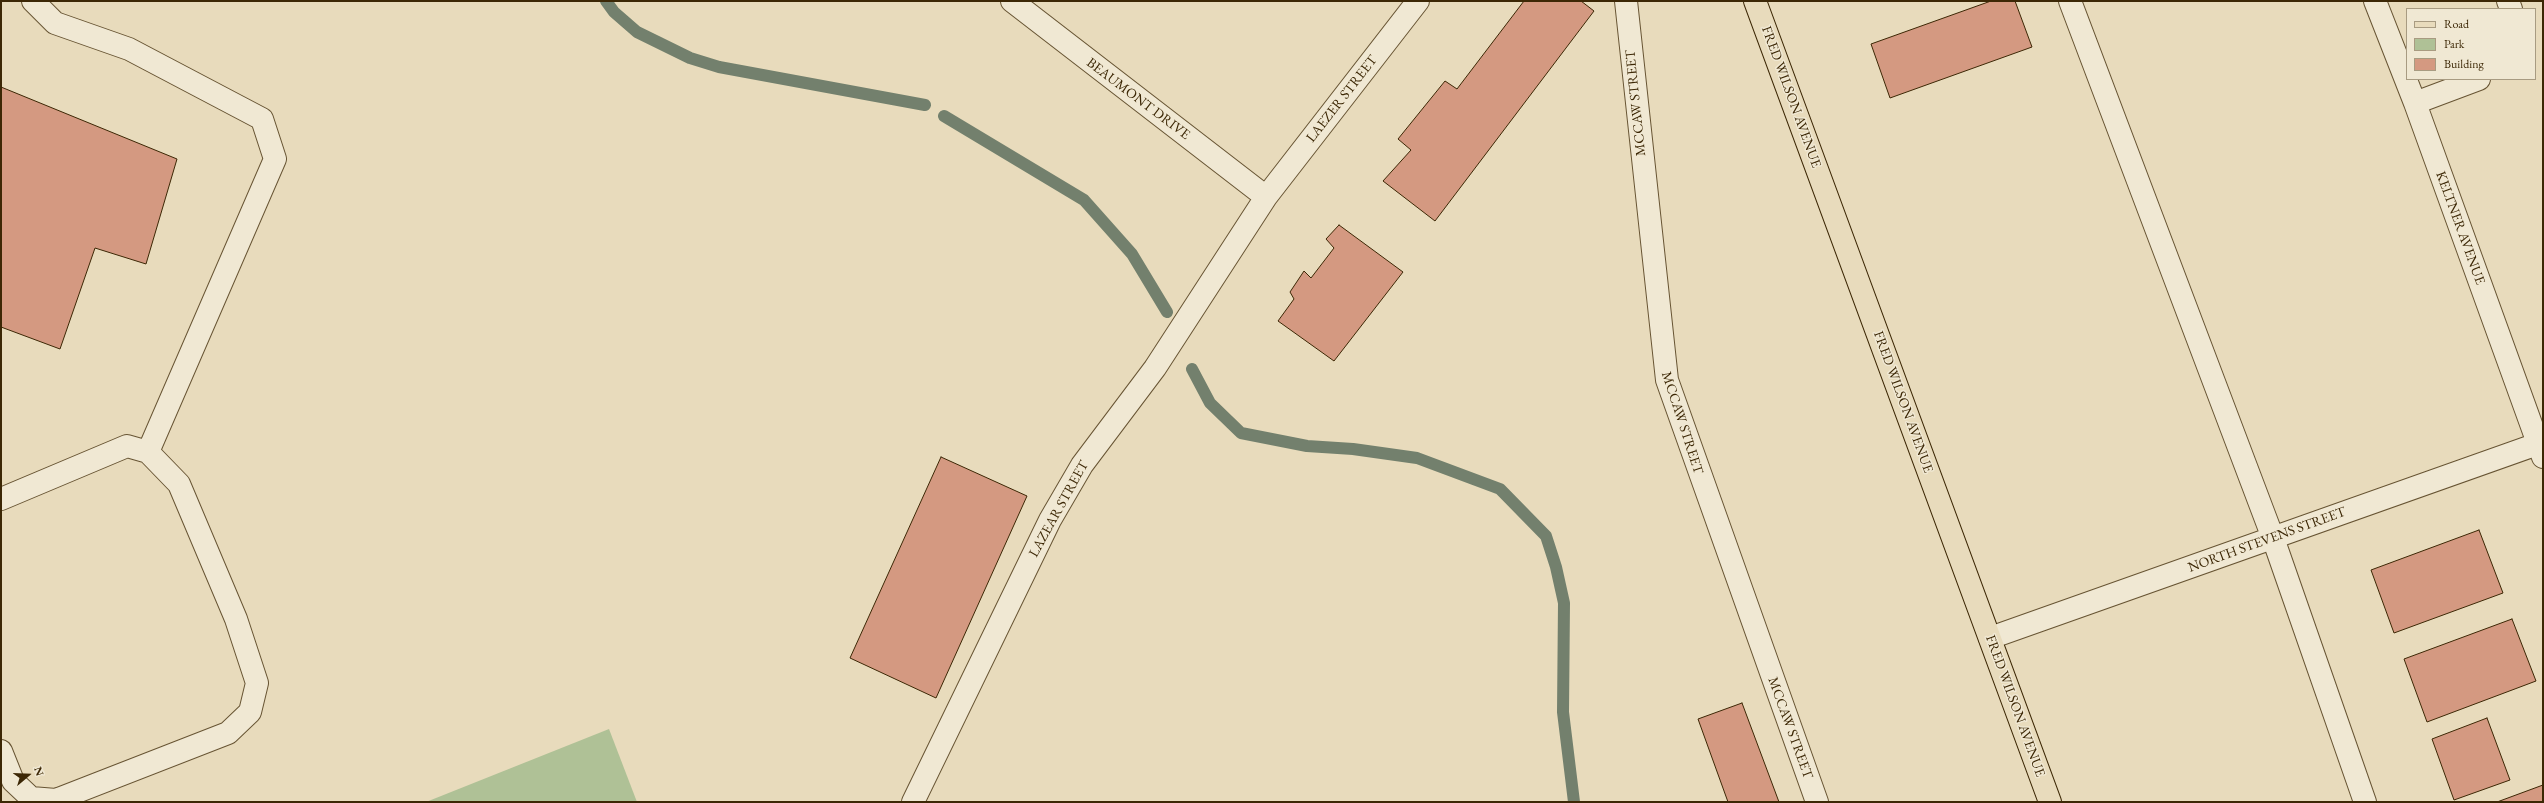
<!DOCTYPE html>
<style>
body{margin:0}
#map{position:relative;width:2544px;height:803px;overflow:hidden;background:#e8dbbc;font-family:"EB Garamond",serif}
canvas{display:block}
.frame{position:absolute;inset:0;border:2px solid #3c2705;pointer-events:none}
.legend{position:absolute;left:2406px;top:8px;width:130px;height:72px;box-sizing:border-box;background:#f0e8d3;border:1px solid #a89b81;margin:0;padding:5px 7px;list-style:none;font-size:12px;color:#3c2705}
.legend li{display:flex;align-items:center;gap:8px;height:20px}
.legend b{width:20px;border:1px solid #a89b81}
.north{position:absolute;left:8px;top:755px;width:40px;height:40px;-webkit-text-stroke:3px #f0e8d3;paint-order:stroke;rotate:71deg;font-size:11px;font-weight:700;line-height:16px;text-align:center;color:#3c2705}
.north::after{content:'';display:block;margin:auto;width:14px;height:18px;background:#3c2705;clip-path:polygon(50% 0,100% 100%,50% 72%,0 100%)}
</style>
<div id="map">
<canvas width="2544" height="803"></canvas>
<div class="frame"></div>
<ul class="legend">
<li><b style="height:5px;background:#e8dbbc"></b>Road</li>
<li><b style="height:11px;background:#afc196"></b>Park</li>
<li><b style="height:11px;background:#d49981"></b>Building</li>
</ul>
<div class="north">N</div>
</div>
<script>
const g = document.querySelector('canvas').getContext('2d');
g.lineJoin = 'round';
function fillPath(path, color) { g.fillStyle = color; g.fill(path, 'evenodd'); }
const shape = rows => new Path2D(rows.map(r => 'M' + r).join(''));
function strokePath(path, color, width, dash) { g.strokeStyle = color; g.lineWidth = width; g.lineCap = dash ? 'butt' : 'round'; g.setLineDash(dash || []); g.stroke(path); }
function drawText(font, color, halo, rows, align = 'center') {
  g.font = font + ' "EB Garamond",serif'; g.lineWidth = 3; g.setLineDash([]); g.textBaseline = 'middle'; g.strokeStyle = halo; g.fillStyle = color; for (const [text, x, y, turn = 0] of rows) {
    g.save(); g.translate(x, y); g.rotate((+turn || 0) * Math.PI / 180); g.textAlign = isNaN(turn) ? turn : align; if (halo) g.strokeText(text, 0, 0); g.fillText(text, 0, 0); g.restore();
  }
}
fillPath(shape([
 [609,729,637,802,426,802]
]), '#afc196');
strokePath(shape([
 [606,1,614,12,637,32,690,58,719,67,925,105],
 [944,116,1084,200,1132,254,1167,312],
 [1192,369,1210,403,1241,433,1307,446,1353,449,1417,458,1500,489,1546,536,1556,567,1564,603,1563,712,1574,802]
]), '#73806d', 12);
const building = shape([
 [1524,1,1581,1,1594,11,1435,221,1383,181,1411,150,1398,139,1445,81,1457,89,1524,1],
 [1991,1,2015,1,2032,47,1890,98,1871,44,1991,1],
 [1,87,177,159,146,264,95,248,60,349,1,327,1,87],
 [1339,225,1403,272,1334,361,1278,321,1294,299,1290,292,1304,271,1311,278,1334,248,1326,239,1339,225],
 [941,457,1027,496,936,698,850,658,941,457],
 [2479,530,2503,593,2394,633,2371,570,2479,530],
 [2512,619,2536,681,2427,722,2404,659,2512,619],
 [1742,703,1779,802,1728,802,1698,719,1742,703],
 [2487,718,2510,780,2454,800,2432,739,2487,718],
 [2543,785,2543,802,2497,802,2543,785]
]);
fillPath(building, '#d49981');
strokePath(building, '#3c2705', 1);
const minor = shape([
 [33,1,55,23,129,49,262,119,275,159,148,452],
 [1012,1,1266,197],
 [1626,1,1667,380,1817,802],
 [2070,1,2273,538,2365,802],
 [2375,1,2415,103,2543,457],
 [2508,1,2511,9],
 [2415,103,2479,79],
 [1,499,127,446,148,452,179,484,236,619,257,683,250,712,228,733,56,800,31,798,13,781,1,751],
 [1990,638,2543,442],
 [913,802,1050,520,1082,465,1155,368,1266,197,1418,1]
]);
const major = shape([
 [1755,1,2050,802]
]);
strokePath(minor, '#675433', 24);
strokePath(major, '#3c2705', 24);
strokePath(minor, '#f0e8d3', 22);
strokePath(major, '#e8dbbc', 22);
drawText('14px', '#3c2705', '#f0e8d3', [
 ["FRED WILSON AVENUE",1791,97,70],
 ["BEAUMONT DRIVE",1138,99,37],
 ["LAEZER STREET",1342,99,-52],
 ["MCCAW STREET",1636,103,-96],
 ["KELTNER AVENUE",2460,228,70],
 ["FRED WILSON AVENUE",1903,402,70],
 ["MCCAW STREET",1682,423,72],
 ["LAZEAR STREET",1059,509,-61],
 ["NORTH STEVENS STREET",2267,540,-20],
 ["FRED WILSON AVENUE",2015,706,70],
 ["MCCAW STREET",1790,728,70]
]);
</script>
